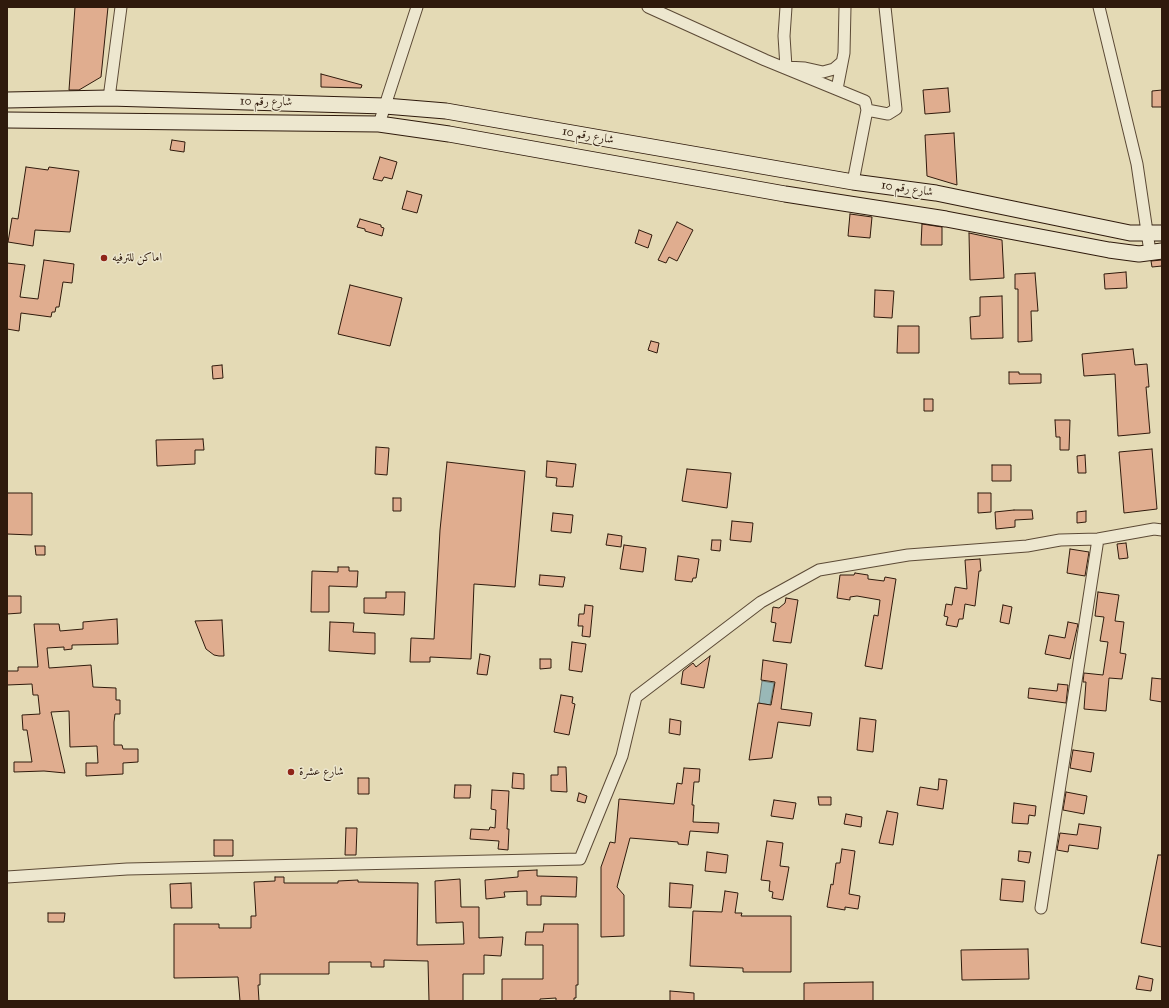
<!DOCTYPE html>
<meta charset="utf-8">
<style>
body{margin:0}
#map{position:relative;width:1169px;height:1008px;overflow:hidden;background:#e4dab5;font-family:"IM FELL Great Primer",serif}
canvas{display:block}
.frame{position:absolute;inset:0;border:8px solid #2f1a0c;pointer-events:none}
</style>
<div id="map">
<canvas width="1169" height="1008"></canvas>
<div class="frame"></div>
</div>
<script>
const g = document.querySelector('canvas').getContext('2d');
g.lineJoin = 'round';
function fillPath(path, color) { g.fillStyle = color; g.fill(path, 'evenodd'); }
const shape = rows => new Path2D(rows.map(r => 'M' + r).join(''));
function strokePath(path, color, width, dash) { g.strokeStyle = color; g.lineWidth = width; g.lineCap = dash ? 'butt' : 'round'; g.setLineDash(dash || []); g.stroke(path); }
function drawText(font, color, halo, rows, align = 'center') {
  g.font = font + ' "IM FELL Great Primer",Amiri,serif'; g.lineWidth = 3; g.setLineDash([]); g.textBaseline = 'middle'; g.strokeStyle = halo; g.fillStyle = color; for (const [text, x, y, turn = 0] of rows) {
    g.save(); g.translate(x, y); g.rotate((+turn || 0) * Math.PI / 180); g.textAlign = isNaN(turn) ? turn : align; if (halo) g.strokeText(text, 0, 0); g.fillText(text, 0, 0); g.restore();
  }
}
const water = shape([
 [762,681,774,683,770,705,759,703,762,681]
]);
fillPath(water, '#99b8b7');
strokePath(water, '#6f7973', 1);
const building = shape([
 [75,7,108,7,101,77,79,90,69,90,75,7],
 [321,74,362,85,361,88,321,87,321,74],
 [948,88,950,112,925,114,923,90,948,88],
 [1162,90,1162,107,1152,107,1152,91,1162,90],
 [954,133,957,185,927,176,925,135,954,133],
 [172,140,185,142,184,152,170,150,172,140],
 [380,157,397,162,392,179,384,177,382,181,373,179,380,157],
 [26,167,48,170,49,167,79,171,70,232,35,230,33,246,8,242,12,218,18,219,26,167],
 [407,191,422,195,417,213,402,209,407,191],
 [850,214,872,217,870,238,848,236,850,214],
 [360,219,381,225,381,227,384,228,382,236,365,231,365,229,357,227,360,219],
 [677,222,693,230,677,261,669,257,666,263,658,260,677,222],
 [922,224,942,227,942,245,921,245,922,224],
 [639,230,652,235,648,248,635,243,639,230],
 [969,233,1002,240,1004,278,970,280,969,233],
 [44,260,74,264,72,283,63,282,59,307,56,307,55,312,52,312,51,317,21,313,19,331,7,329,7,263,25,265,20,297,38,299,44,260],
 [1162,260,1162,266,1152,267,1151,261,1162,260],
 [1126,272,1127,288,1105,289,1104,274,1126,272],
 [1035,273,1038,311,1031,311,1032,341,1018,342,1018,289,1015,289,1015,274,1035,273],
 [350,285,402,298,390,346,338,334,350,285],
 [875,290,894,291,892,318,874,317,875,290],
 [1002,296,1003,338,971,339,970,317,980,316,980,297,1002,296],
 [898,326,919,326,919,353,897,353,898,326],
 [651,341,659,343,657,353,648,350,651,341],
 [1133,349,1135,365,1147,364,1149,387,1146,387,1150,433,1118,436,1115,374,1084,376,1082,354,1133,349],
 [222,365,223,378,213,379,212,366,222,365],
 [1009,372,1019,372,1019,374,1041,374,1041,383,1009,384,1009,372],
 [924,399,933,399,933,411,924,411,924,399],
 [1055,420,1070,420,1069,450,1060,450,1060,437,1056,437,1055,420],
 [203,439,204,450,195,450,195,464,157,466,156,440,203,439],
 [376,447,389,448,387,475,375,474,376,447],
 [1152,449,1157,509,1124,513,1119,452,1152,449],
 [1085,455,1086,473,1078,473,1077,456,1085,455],
 [547,461,576,464,573,487,556,486,557,478,546,477,547,461],
 [447,462,525,471,515,587,474,584,471,659,430,657,430,662,410,662,411,638,434,639,440,530,447,462],
 [992,465,1011,465,1011,481,992,481,992,465],
 [687,469,731,473,727,508,682,501,687,469],
 [7,493,32,493,32,535,7,534,7,493],
 [978,493,991,493,991,512,978,513,978,493],
 [393,498,401,498,401,511,393,511,393,498],
 [1014,510,1032,510,1033,519,1015,520,1015,527,996,529,995,512,1014,510],
 [1086,511,1086,522,1077,523,1077,512,1086,511],
 [553,513,573,515,571,533,551,531,553,513],
 [732,521,753,523,751,542,730,540,732,521],
 [608,534,622,536,621,547,606,545,608,534],
 [712,540,721,540,720,551,711,550,712,540],
 [1126,543,1128,558,1119,559,1117,544,1126,543],
 [624,545,646,548,643,572,620,569,624,545],
 [35,546,45,546,45,555,36,555,35,546],
 [1070,549,1089,552,1085,576,1067,573,1070,549],
 [678,556,699,559,696,578,693,578,692,582,675,580,678,556],
 [980,559,981,571,979,571,975,606,965,604,963,619,959,619,957,627,946,625,948,617,944,616,946,604,952,605,955,587,967,589,965,560,980,559],
 [338,567,349,567,349,571,358,571,357,587,329,586,329,612,311,612,312,571,338,572,338,567],
 [855,573,868,575,868,579,884,581,885,577,896,579,882,669,865,666,874,615,878,616,880,600,857,596,850,597,850,600,837,598,840,575,854,575,855,573],
 [540,575,565,577,563,587,539,585,540,575],
 [386,592,405,592,404,615,364,613,364,598,386,598,386,592],
 [1098,592,1119,595,1115,621,1124,622,1120,653,1126,654,1122,679,1109,678,1106,711,1084,709,1086,682,1083,682,1084,673,1103,675,1108,642,1100,641,1104,617,1095,616,1098,592],
 [7,596,21,596,21,613,7,614,7,596],
 [786,598,798,600,791,643,773,641,776,623,771,622,773,607,779,608,785,603,786,598],
 [585,605,593,606,590,637,582,636,583,626,578,626,579,614,584,614,585,605],
 [1003,605,1012,607,1009,624,1000,622,1003,605],
 [117,619,118,644,72,645,72,649,64,650,64,647,47,648,49,668,91,665,93,687,116,688,116,700,120,700,120,714,115,714,114,722,114,745,122,745,123,749,138,749,138,762,123,763,123,774,86,776,86,763,98,763,97,746,70,747,69,711,51,712,65,773,44,771,14,772,14,762,32,762,27,730,23,730,22,715,40,714,38,695,33,695,32,684,7,685,7,671,18,671,18,667,38,667,34,624,59,624,60,631,83,629,83,622,117,619],
 [222,620,224,656,219,656,214,655,206,649,195,621,222,620],
 [330,622,354,623,353,632,375,633,375,654,329,651,330,622],
 [1068,622,1078,624,1070,659,1045,654,1049,635,1065,638,1068,622],
 [572,642,586,644,582,672,569,670,572,642],
 [480,654,490,656,487,675,477,674,480,654],
 [710,656,704,688,681,684,683,671,693,663,696,667,710,656],
 [540,659,551,659,551,668,540,669,540,659],
 [763,660,787,664,781,709,812,713,810,726,778,722,772,758,749,760,758,703,771,705,775,682,761,680,763,660],
 [1152,678,1162,679,1162,702,1150,700,1152,678],
 [1058,684,1068,685,1066,703,1028,698,1029,688,1057,691,1058,684],
 [561,695,573,697,572,703,575,704,569,735,554,732,561,695],
 [860,718,876,720,873,752,857,750,860,718],
 [670,719,681,721,680,735,669,733,670,719],
 [1073,750,1094,753,1091,772,1070,768,1073,750],
 [558,767,566,767,567,792,551,791,551,775,558,775,558,767],
 [684,768,700,769,699,782,694,782,692,805,694,805,693,822,719,823,718,833,690,831,688,845,678,844,678,842,630,838,617,887,624,895,624,936,601,937,601,867,610,842,615,843,619,799,674,804,677,783,682,784,684,768],
 [513,773,524,774,524,789,512,788,513,773],
 [358,778,369,778,369,794,358,794,358,778],
 [939,779,947,780,943,809,917,805,920,787,938,790,939,779],
 [455,785,471,785,470,798,454,798,455,785],
 [492,790,509,791,507,829,509,829,508,850,498,849,499,841,470,839,471,829,489,830,490,827,495,828,496,810,491,809,492,790],
 [1066,792,1087,796,1084,814,1063,810,1066,792],
 [579,793,587,796,585,803,577,801,579,793],
 [818,797,831,797,831,805,819,805,818,797],
 [774,800,796,803,793,819,771,816,774,800],
 [1014,803,1036,806,1035,816,1029,815,1028,824,1012,823,1014,803],
 [887,811,898,813,893,845,879,843,887,811],
 [846,814,862,817,861,827,844,824,846,814],
 [1079,824,1101,827,1098,849,1069,845,1068,852,1057,850,1060,833,1077,835,1079,824],
 [346,828,357,828,356,855,345,855,346,828],
 [214,840,233,840,233,856,214,856,214,840],
 [767,841,783,843,780,866,789,867,783,900,772,898,773,892,769,891,770,881,761,880,767,841],
 [842,849,855,851,849,894,860,896,858,909,845,907,845,910,827,907,831,884,833,885,836,863,840,863,842,849],
 [1019,851,1031,852,1029,863,1018,861,1019,851],
 [707,852,728,855,726,873,705,871,707,852],
 [1158,855,1162,855,1162,947,1141,943,1158,855],
 [537,870,537,876,577,877,576,897,541,896,541,905,527,905,527,891,504,892,505,897,486,899,485,880,518,877,518,871,537,870],
 [275,877,284,877,284,883,338,883,338,881,358,880,358,882,418,883,417,945,464,944,463,922,436,923,435,881,460,879,461,907,479,907,479,938,503,937,501,956,484,955,484,974,463,974,463,1001,429,1001,428,961,384,960,384,967,371,967,371,962,329,962,329,974,260,974,260,985,258,985,259,1001,240,1001,238,977,174,978,174,924,219,924,219,928,251,928,251,916,256,916,254,882,275,881,275,877],
 [1002,879,1025,881,1023,902,1000,900,1002,879],
 [191,883,192,908,171,908,170,884,191,883],
 [670,883,693,885,691,908,669,907,670,883],
 [725,891,738,893,735,913,742,913,741,916,791,916,791,972,743,972,743,968,690,966,693,911,722,912,725,891],
 [48,913,65,913,64,922,48,922,48,913],
 [544,924,578,924,578,985,576,985,576,998,574,998,574,1001,556,1001,556,998,540,999,540,1001,502,1001,502,979,543,979,543,945,525,945,526,932,543,932,544,924],
 [1028,949,1029,979,962,980,961,950,1028,949],
 [1139,976,1153,979,1151,991,1136,989,1139,976],
 [873,982,873,1001,804,1001,804,983,873,982],
 [670,991,694,993,694,1001,670,1001,670,991]
]);
fillPath(building, '#e0ad8f');
strokePath(building, '#2f1a0c', 1);
const minor = shape([
 [648,7,765,60,865,101,867,110,853,182],
 [786,7,784,36,786,67,805,68,823,72,834,69,841,63],
 [1099,7,1137,164,1150,252],
 [837,89,844,53,845,7],
 [109,98,121,7],
 [867,110,888,114,896,109,885,7],
 [379,124,417,7],
 [7,877,127,869,580,859,622,756,636,697,761,602,819,570,908,555,1027,546,1060,540,1098,539,1154,529,1162,530],
 [1041,908,1098,539]
]);
const secondary = shape([
 [7,100,109,98,385,106,446,111,853,182,936,193,1130,233,1162,233],
 [7,120,379,124,449,134,785,194,946,219,1109,250,1139,254,1162,251]
]);
strokePath(minor, '#5c4a36', 13);
strokePath(secondary, '#2f1a0c', 17);
strokePath(minor, '#ede7cf', 11);
strokePath(secondary, '#ede7cf', 15);
for (const [x, y, r, color] of [
 [104,258,4,"#8f2418"],
 [291,772,4,"#8f2418"]
]) { const dot = new Path2D(); dot.arc(x, y, r, 0, 2 * Math.PI); g.fillStyle = color; g.fill(dot); strokePath(dot, '#ede7cf', 1.5); }
drawText('12px', '#2f1a0c', '#ede7cf', [
 ["شارع رقم 10",266,102,1],
 ["شارع رقم 10",588,136,10],
 ["شارع رقم 10",907,189,8]
]);
drawText('12px', '#2f1a0c', '#ede7cf', [
 ["اماكن للترفيه",112,258],
 ["شارع عشرة",299,772]
], 'left');
</script>
